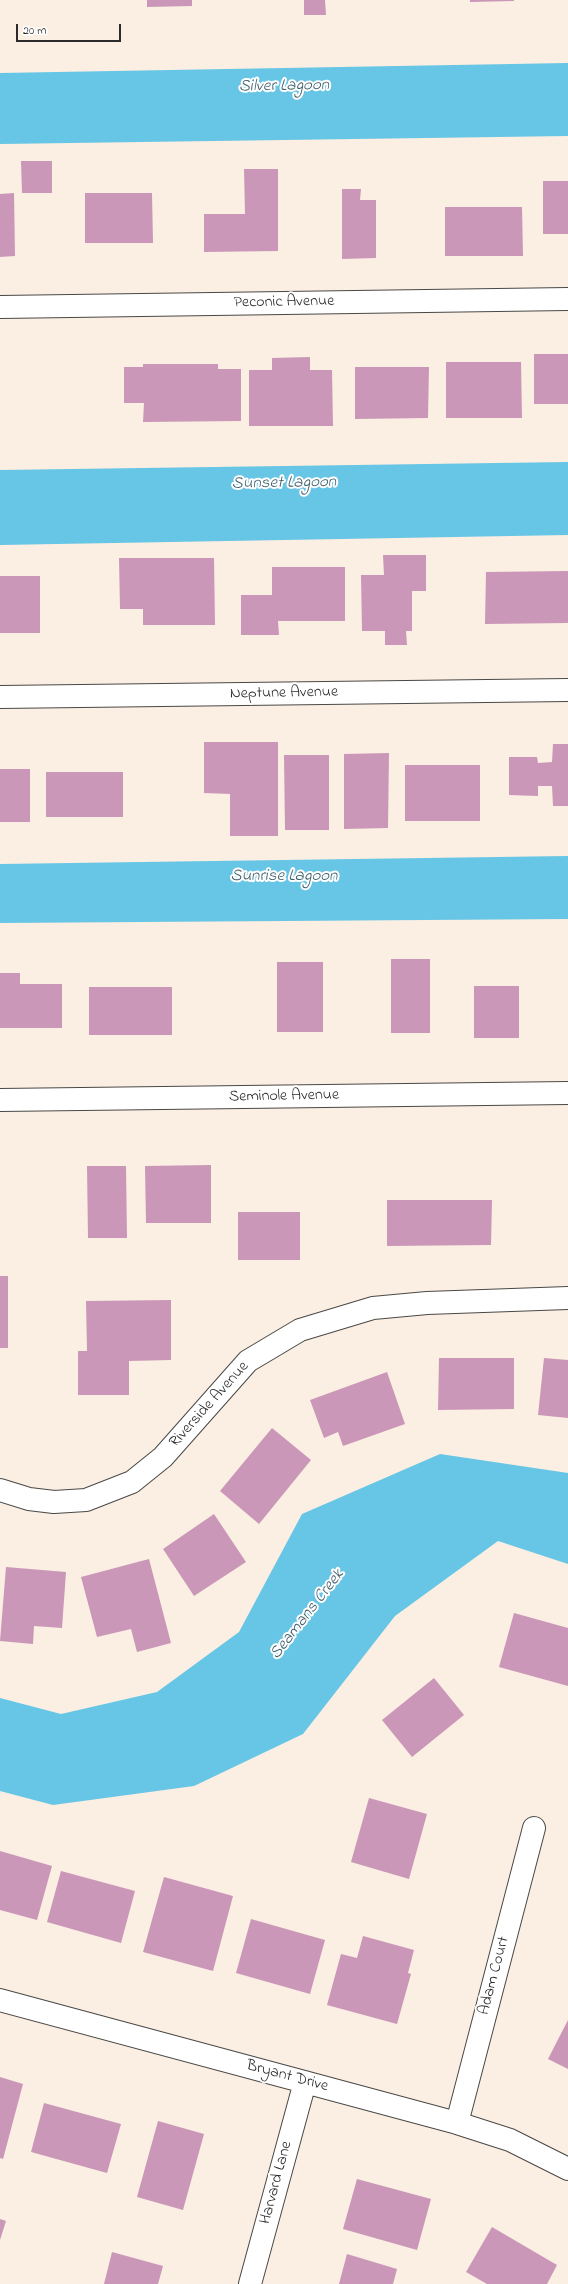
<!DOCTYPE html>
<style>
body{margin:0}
#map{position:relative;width:568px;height:2284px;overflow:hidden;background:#faefe2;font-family:"Indie Flower",sans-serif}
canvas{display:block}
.scale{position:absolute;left:16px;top:24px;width:105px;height:18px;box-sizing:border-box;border:2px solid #2b2b2b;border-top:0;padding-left:5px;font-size:12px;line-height:14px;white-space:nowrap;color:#2b2b2b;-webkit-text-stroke:3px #fff;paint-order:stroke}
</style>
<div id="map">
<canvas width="568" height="2284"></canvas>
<div class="scale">20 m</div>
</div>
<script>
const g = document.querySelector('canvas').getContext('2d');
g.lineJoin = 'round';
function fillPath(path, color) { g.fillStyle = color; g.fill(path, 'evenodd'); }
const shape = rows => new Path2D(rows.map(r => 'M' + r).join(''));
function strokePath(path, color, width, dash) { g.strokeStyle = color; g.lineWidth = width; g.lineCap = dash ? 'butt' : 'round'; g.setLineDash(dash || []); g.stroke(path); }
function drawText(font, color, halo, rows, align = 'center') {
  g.font = font + ' "Indie Flower",sans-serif'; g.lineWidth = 4; g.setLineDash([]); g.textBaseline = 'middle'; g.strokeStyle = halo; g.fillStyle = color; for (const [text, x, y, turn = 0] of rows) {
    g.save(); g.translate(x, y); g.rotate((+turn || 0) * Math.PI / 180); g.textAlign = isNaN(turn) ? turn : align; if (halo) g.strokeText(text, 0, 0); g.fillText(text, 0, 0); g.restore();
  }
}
fillPath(shape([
 [568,63,568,136,0,144,0,73],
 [568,462,568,535,0,545,0,470],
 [568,856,568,919,0,923,0,864],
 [440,1454,568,1473,568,1564,498,1541,395,1616,303,1734,194,1786,53,1805,0,1791,0,1698,61,1714,157,1692,239,1632,302,1514]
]), '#67c5e5');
fillPath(shape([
 [147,0,192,0,192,6,147,7],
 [304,0,325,0,326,15,304,15],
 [470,0,514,0,514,1,470,2],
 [21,161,52,161,52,193,22,193],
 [244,169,278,169,278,251,204,252,204,214,245,214],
 [543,181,568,181,568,234,543,234],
 [342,189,361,189,360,200,376,200,376,258,342,259],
 [14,193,15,256,0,257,0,194],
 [85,193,152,193,153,243,85,243],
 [445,207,522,207,523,256,445,256],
 [534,354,568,354,568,404,534,404],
 [310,357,310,370,332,370,333,426,249,426,249,370,272,370,272,358],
 [446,362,521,362,522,418,446,418],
 [143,364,218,364,218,369,241,369,241,421,143,422,144,403,124,403,124,367,143,367],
 [355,367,429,367,428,418,355,419],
 [383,555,426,555,426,591,412,591,412,631,406,631,407,645,385,645,385,631,362,631,361,575,384,575],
 [119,558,214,558,215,625,143,625,143,609,120,609],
 [272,567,345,567,345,621,278,621,279,635,241,635,241,595,272,595],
 [568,571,568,623,485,624,486,572],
 [0,576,40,576,40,633,0,633],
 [204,742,278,742,278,836,230,836,230,794,204,793],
 [553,744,568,744,568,806,553,806,552,786,538,786,538,796,509,795,509,757,537,757,538,763,552,762],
 [389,753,388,828,344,829,344,754],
 [284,755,329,755,329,830,285,830],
 [405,765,480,765,480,821,405,821],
 [0,769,30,769,30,822,0,822],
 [46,772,123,772,123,817,46,817],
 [391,959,430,959,430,1033,391,1033],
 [277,962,323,962,323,1032,277,1032],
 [0,973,20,973,20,984,62,984,62,1028,0,1028],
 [474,986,519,986,519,1038,474,1038],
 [89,987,172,987,172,1035,89,1035],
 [211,1165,211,1223,146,1223,145,1166],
 [87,1166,126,1166,127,1238,88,1238],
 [387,1200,492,1200,491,1245,387,1246],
 [238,1212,300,1212,300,1260,238,1260],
 [0,1276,8,1276,8,1348,0,1348],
 [171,1300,171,1360,129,1361,129,1395,78,1395,78,1351,87,1351,86,1301],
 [439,1358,514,1358,514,1409,438,1410],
 [544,1358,568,1360,568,1418,538,1415],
 [387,1372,405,1424,343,1446,338,1432,324,1438,310,1400],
 [272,1428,311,1460,259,1524,220,1491],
 [214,1514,246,1562,194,1596,163,1549],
 [149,1559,171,1643,137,1652,131,1629,97,1637,81,1577],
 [6,1567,66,1572,62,1628,34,1626,33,1644,0,1641],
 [514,1613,568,1628,568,1686,499,1667],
 [434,1678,464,1715,412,1757,382,1720],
 [369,1798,427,1814,409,1879,351,1862],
 [0,1851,52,1866,37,1920,0,1910],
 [61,1871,135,1891,121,1943,47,1922],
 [164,1877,233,1896,213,1971,143,1952],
 [251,1919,325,1940,310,1994,236,1973],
 [363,1936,414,1950,408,1973,411,1974,397,2024,327,2005,341,1954,357,1958],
 [568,2020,568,2069,548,2059],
 [0,2077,23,2084,3,2159,0,2158],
 [44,2103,121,2124,107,2173,31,2152],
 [158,2121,204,2134,183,2210,137,2197],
 [357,2179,431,2199,417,2250,343,2229],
 [0,2219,6,2221,0,2240],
 [492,2227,557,2265,547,2284,487,2284,466,2272],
 [112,2252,163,2266,158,2284,104,2284],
 [347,2254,397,2269,393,2284,339,2284]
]), '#cb97b8');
const minor = shape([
 [0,307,568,299],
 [0,697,568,690],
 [0,1100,568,1093],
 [0,1490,29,1499,54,1502,86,1500,132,1482,163,1457,248,1361,300,1330,373,1308,427,1303,568,1298],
 [0,2000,457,2123,510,2140,568,2169],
 [457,2123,534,1828],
 [250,2284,305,2082]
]);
strokePath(minor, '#4a4846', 24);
strokePath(minor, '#fff', 22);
drawText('16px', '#2b2b2b', '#fff', [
 ["Peconic Avenue",284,303,-1],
 ["Neptune Avenue",284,694,-1],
 ["Seminole Avenue",284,1097,-1],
 ["Riverside Avenue",210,1405,-48],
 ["Adam Court",495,1976,-75],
 ["Bryant Drive",287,2077,15],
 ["Harvard Lane",277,2183,-75]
]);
drawText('italic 17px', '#40616c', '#fff', [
 ["Silver Lagoon",284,87,-1],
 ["Sunset Lagoon",284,484,-1],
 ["Sunrise Lagoon",284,877],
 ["Seamans Creek",308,1615,-52]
]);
</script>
